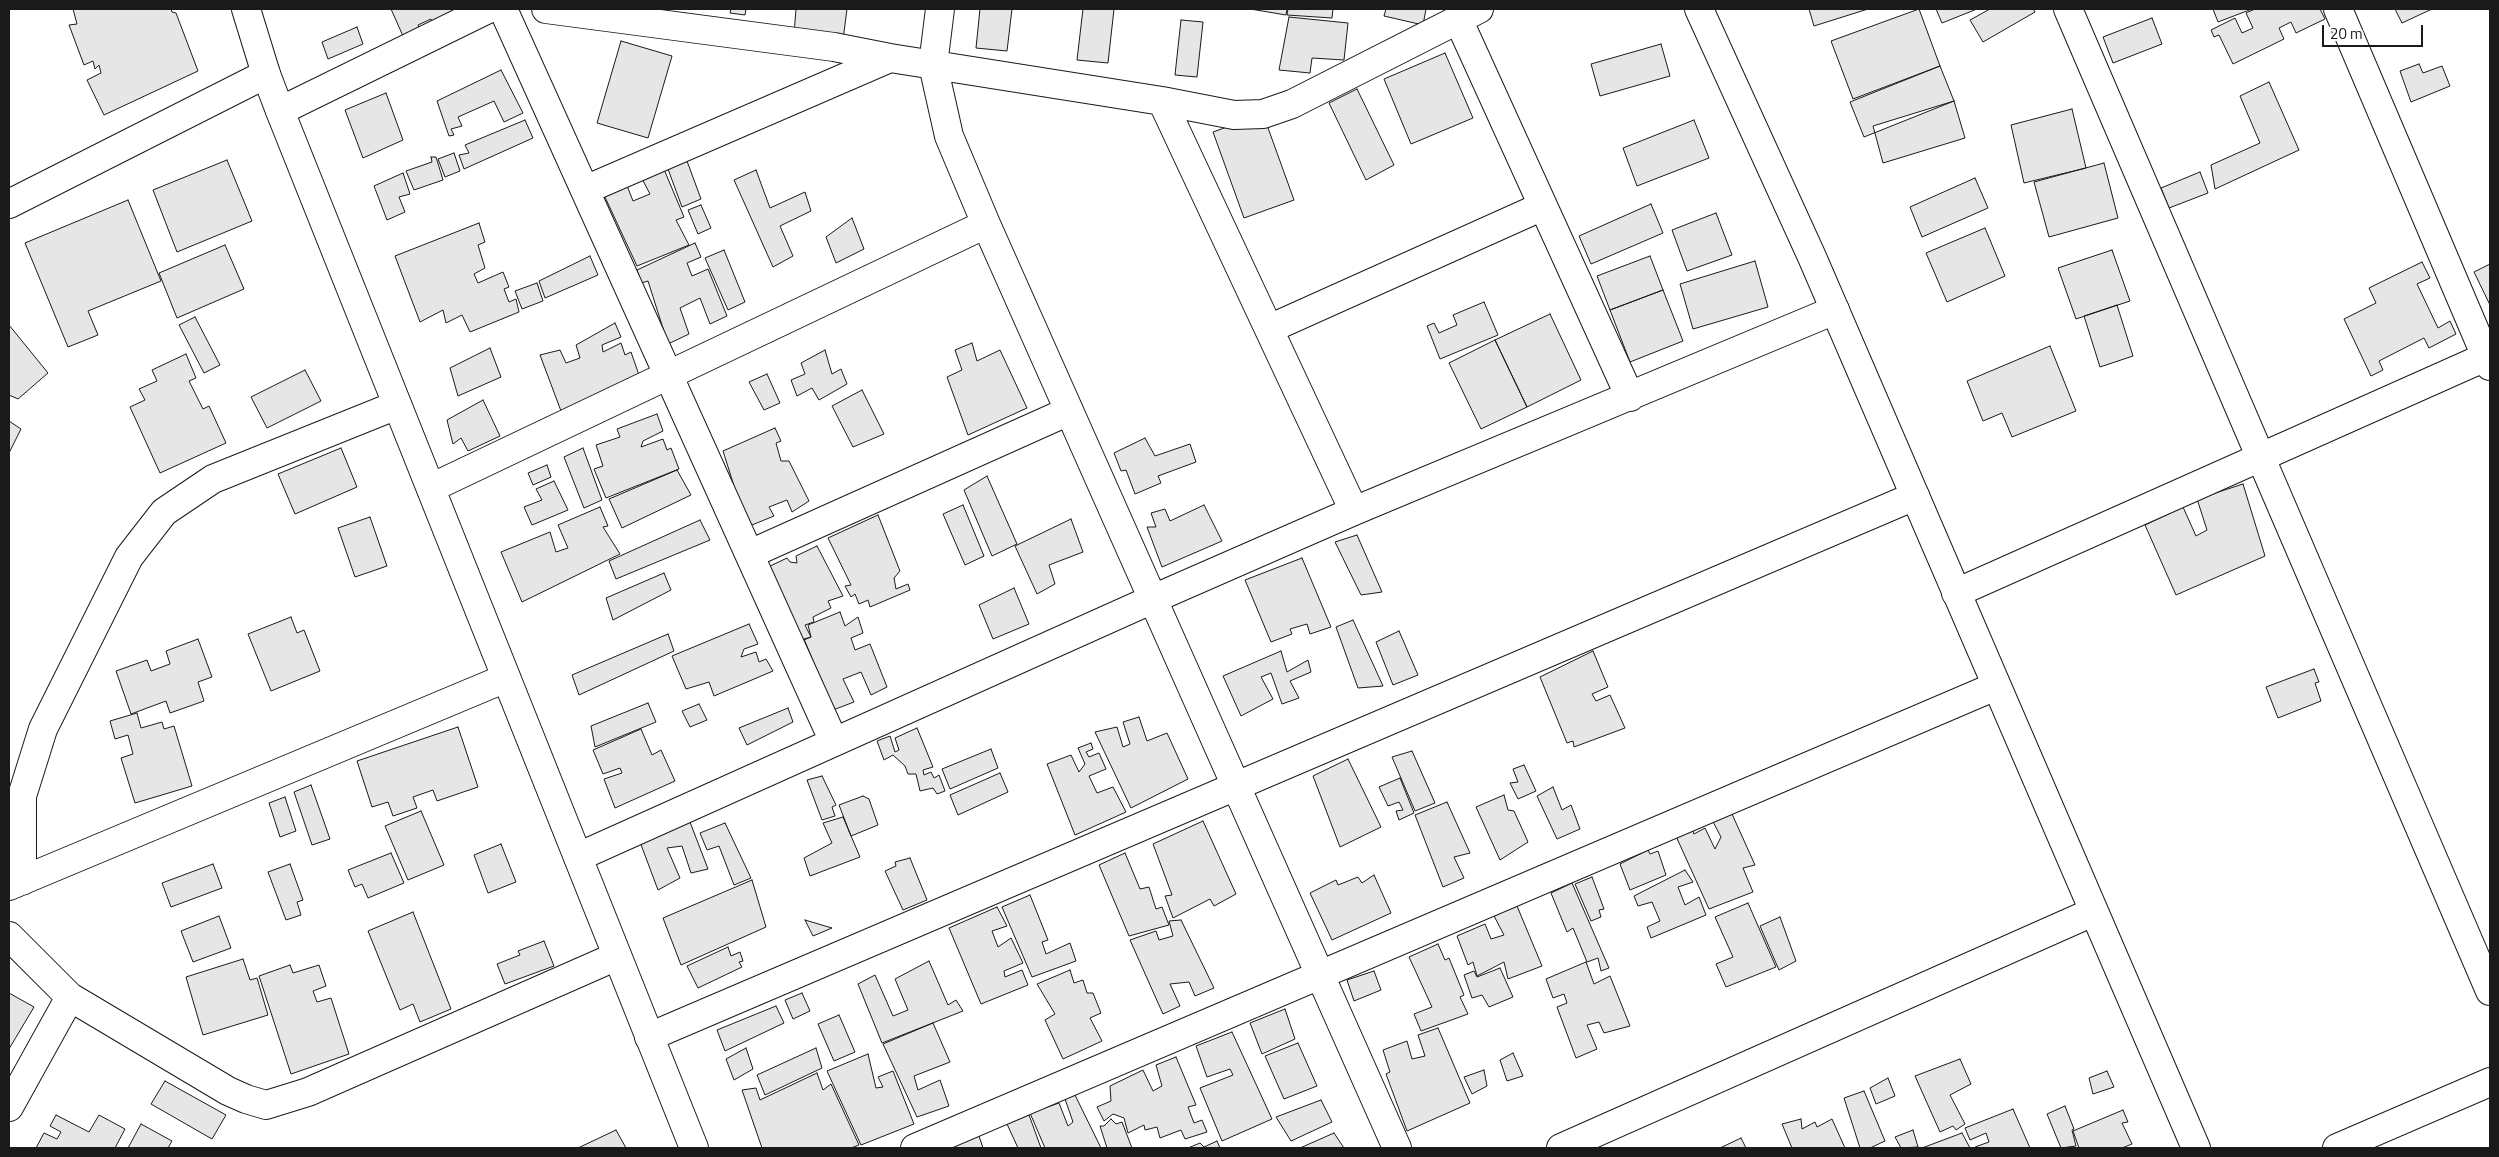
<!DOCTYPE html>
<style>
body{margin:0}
#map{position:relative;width:2499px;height:1157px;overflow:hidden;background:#fff;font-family:"Titillium Web",sans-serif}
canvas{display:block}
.frame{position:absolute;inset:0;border:10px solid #1a1a1a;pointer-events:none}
.scale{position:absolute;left:2322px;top:25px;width:101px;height:22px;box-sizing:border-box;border:2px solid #1a1a1a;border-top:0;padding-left:6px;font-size:15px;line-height:18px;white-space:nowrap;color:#1a1a1a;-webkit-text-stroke:4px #fff;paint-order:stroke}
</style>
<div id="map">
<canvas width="2499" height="1157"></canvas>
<div class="frame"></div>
<div class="scale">20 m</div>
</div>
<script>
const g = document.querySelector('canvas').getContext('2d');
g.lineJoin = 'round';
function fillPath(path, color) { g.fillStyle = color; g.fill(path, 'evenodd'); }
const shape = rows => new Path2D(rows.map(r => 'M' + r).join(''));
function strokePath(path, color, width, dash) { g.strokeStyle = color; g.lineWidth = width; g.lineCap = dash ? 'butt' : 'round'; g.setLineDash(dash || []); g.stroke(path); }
const building = shape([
 [73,9,171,9,172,12,176,13,198,71,104,115,87,80,101,73,99,65,95,69,93,61,84,65,69,25,77,24,73,9],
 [391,9,472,9,432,24,431,19,418,25,420,31,403,36,391,9],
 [731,9,746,9,745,15,730,13,731,9],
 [796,9,847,9,843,40,794,34,796,9],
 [980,9,1012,9,1007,51,976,48,980,9],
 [1083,9,1114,9,1108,63,1077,60,1083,9],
 [1250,9,1287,9,1286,15,1250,9],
 [1288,9,1333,9,1332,18,1287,15,1288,9],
 [1386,9,1426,9,1423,25,1384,16,1386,9],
 [1809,9,1868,9,1814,26,1809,9],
 [1919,9,1940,66,1853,99,1831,41,1919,9],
 [1936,9,1977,9,1942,23,1936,9],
 [1990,9,2033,9,2035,12,1983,42,1970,20,1990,9],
 [2213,9,2252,9,2218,22,2213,9],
 [2255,9,2320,9,2325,19,2296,33,2291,22,2279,28,2284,39,2233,64,2219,35,2214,37,2211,30,2235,18,2242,33,2253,28,2246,13,2255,9],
 [2395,9,2432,9,2402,23,2395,9],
 [1289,17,1348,23,1344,60,1312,58,1310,73,1279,70,1289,17],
 [2152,18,2162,44,2113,63,2103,37,2152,18],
 [1181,20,1203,22,1197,77,1175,75,1181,20],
 [357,27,363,44,328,59,322,42,357,27],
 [621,41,672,56,648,138,597,123,621,41],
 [1661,44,1670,76,1600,96,1591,64,1661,44],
 [1445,53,1473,118,1411,144,1384,79,1445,53],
 [2419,64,2423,73,2442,66,2450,86,2411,102,2400,71,2419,64],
 [1940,66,1954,101,1864,137,1850,102,1940,66],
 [501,70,523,113,504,122,494,101,458,117,462,126,451,129,454,135,449,136,437,101,501,70],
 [2269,82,2299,150,2215,189,2211,165,2260,143,2240,96,2269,82],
 [1357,89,1394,165,1366,180,1329,103,1357,89],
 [386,93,403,140,363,158,345,110,386,93],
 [1954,101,1965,138,1883,163,1873,126,1954,101],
 [2072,109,2086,168,2024,183,2011,125,2072,109],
 [1263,114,1294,200,1244,218,1213,132,1263,114],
 [525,120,533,138,464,169,459,155,469,153,465,145,525,120],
 [1694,120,1709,158,1637,186,1623,148,1694,120],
 [454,153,460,171,445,177,438,159,454,153],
 [431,157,436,157,443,180,414,190,406,171,432,162,431,157],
 [227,160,252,221,177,252,153,190,227,160],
 [687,161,701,199,682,207,668,169,687,161],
 [2104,163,2118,218,2049,237,2034,182,2104,163],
 [663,167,684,217,676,220,689,245,637,266,604,195,626,183,633,201,650,194,640,175,663,167],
 [756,170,770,208,805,192,811,211,780,226,793,256,773,267,734,180,756,170],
 [2200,172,2208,193,2169,208,2161,188,2200,172],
 [403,173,410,194,399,197,405,212,387,220,374,186,403,173],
 [1975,178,1988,208,1922,237,1910,207,1975,178],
 [128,200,161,281,88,311,98,335,68,347,25,243,128,200],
 [1651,204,1663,233,1591,264,1579,236,1651,204],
 [701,205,711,228,698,234,688,210,701,205],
 [1716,213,1732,255,1687,271,1672,230,1716,213],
 [852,218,864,249,836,263,826,237,852,218],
 [479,223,485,242,478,245,485,268,474,274,478,283,503,272,509,287,504,289,509,302,516,299,519,312,470,332,462,315,446,323,443,310,420,322,395,256,479,223],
 [1985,228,2005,276,1947,302,1926,253,1985,228],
 [695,243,701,257,687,263,692,276,708,269,727,316,710,324,700,298,680,308,689,334,668,344,648,281,641,283,637,270,695,243],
 [225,245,244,289,177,318,159,273,225,245],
 [724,250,745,302,728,310,705,258,724,250],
 [2112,250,2130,301,2076,319,2058,268,2112,250],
 [590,256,598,275,545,298,539,281,590,256],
 [1650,256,1663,290,1610,310,1597,276,1650,256],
 [1755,261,1768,307,1693,329,1680,284,1755,261],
 [2422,262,2430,278,2417,284,2438,328,2450,321,2456,334,2429,348,2424,338,2379,361,2383,370,2371,376,2344,319,2376,303,2369,288,2422,262],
 [2490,264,2490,305,2474,272,2490,264],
 [537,283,543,301,522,309,515,291,537,283],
 [1663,290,1683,341,1630,362,1610,310,1663,290],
 [1484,302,1498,335,1440,359,1427,326,1434,323,1439,333,1457,325,1453,315,1484,302],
 [2117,305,2133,356,2100,367,2084,316,2117,305],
 [1550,314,1581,380,1527,407,1495,340,1550,314],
 [195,317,220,365,204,373,179,325,195,317],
 [615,323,621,337,602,345,603,352,621,343,625,355,631,352,639,375,561,411,540,355,560,350,566,363,580,358,576,345,615,323],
 [9,325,48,373,18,399,9,395,9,325],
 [1495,340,1527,407,1481,429,1449,363,1495,340],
 [972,343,977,361,1000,350,1027,408,968,435,947,377,962,370,955,350,972,343],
 [2050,346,2076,411,2012,437,2002,413,1983,421,1967,381,2050,346],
 [490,348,501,377,458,396,450,368,490,348],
 [825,350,832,374,841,369,847,384,819,400,812,388,797,396,791,380,805,374,801,363,825,350],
 [186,354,196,378,189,381,203,409,209,406,226,443,160,473,130,407,145,400,139,389,157,381,152,370,186,354],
 [305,370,321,401,267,428,251,397,305,370],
 [767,374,780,403,764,410,749,382,767,374],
 [862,390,884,434,853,447,832,406,862,390],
 [483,400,500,436,468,451,461,438,453,444,447,420,483,400],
 [657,414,663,431,643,441,641,447,663,439,667,450,671,448,679,469,606,498,594,469,603,466,596,445,620,437,617,429,657,414],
 [9,421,21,429,9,453,9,421],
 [775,428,781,441,776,443,781,461,789,461,809,501,792,512,787,500,769,507,774,516,747,527,723,451,775,428],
 [1145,438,1155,456,1190,444,1196,462,1158,476,1161,483,1135,494,1126,470,1121,471,1114,453,1145,438],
 [341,448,357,487,295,514,278,474,341,448],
 [583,448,602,500,584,508,564,457,583,448],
 [547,465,551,477,533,485,528,473,547,465],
 [677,470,691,495,622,528,609,499,677,470],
 [987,476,1017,544,992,556,964,490,987,476],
 [554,481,568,510,532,525,524,507,542,500,536,489,554,481],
 [2243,484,2265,556,2176,595,2145,525,2183,507,2196,536,2207,530,2197,499,2243,484],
 [963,505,984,556,965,565,943,514,963,505],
 [1204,505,1222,541,1162,567,1147,527,1156,527,1151,513,1165,509,1170,521,1204,505],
 [600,507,608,526,603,527,620,554,522,602,501,552,550,532,556,552,568,548,558,525,600,507],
 [878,515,900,571,894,578,896,589,908,584,910,590,870,607,868,600,859,604,855,594,851,597,845,586,851,585,828,538,878,515],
 [370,517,387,566,355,577,338,528,370,517],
 [1071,519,1083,552,1049,565,1055,584,1037,594,1015,546,1071,519],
 [700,520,710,540,616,579,609,561,700,520],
 [1357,535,1382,592,1361,595,1335,542,1357,535],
 [817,546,843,596,828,601,831,608,813,617,814,622,805,625,811,637,794,644,766,568,787,558,790,562,797,563,796,556,817,546],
 [1302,558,1331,627,1310,634,1307,624,1290,629,1292,634,1271,642,1245,580,1302,558],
 [664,573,671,590,613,620,606,598,664,573],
 [1014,588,1029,624,993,639,979,605,1014,588],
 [840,612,845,626,858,617,863,633,851,638,855,650,870,644,887,687,871,695,861,672,843,679,854,702,833,710,804,639,811,637,808,625,840,612],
 [291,617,297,633,304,630,320,671,271,691,248,634,291,617],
 [1353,620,1383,686,1358,688,1336,627,1353,620],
 [749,624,758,644,744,649,741,657,756,652,759,662,766,659,773,671,714,696,709,682,686,689,672,656,749,624],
 [1399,631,1418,675,1393,685,1376,642,1399,631],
 [668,634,674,651,579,695,572,675,668,634],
 [198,639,212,677,198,682,204,701,170,713,166,701,131,714,116,671,147,660,151,671,170,664,166,651,198,639],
 [1281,651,1287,672,1308,660,1311,672,1290,681,1299,698,1282,704,1271,673,1261,677,1273,699,1241,716,1223,676,1281,651],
 [1593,651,1608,687,1592,694,1596,701,1610,695,1625,728,1574,747,1573,741,1567,743,1540,677,1593,651],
 [2314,669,2319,682,2315,683,2321,701,2278,718,2266,687,2314,669],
 [648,703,656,722,595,747,591,726,648,703],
 [699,704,707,720,690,727,682,711,699,704],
 [788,708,793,722,747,745,739,728,788,708],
 [137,713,141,728,162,722,164,729,174,726,192,786,135,803,121,758,133,754,128,735,115,739,110,721,137,713],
 [1139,717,1147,741,1167,733,1188,779,1131,808,1095,732,1117,727,1123,747,1130,744,1123,722,1139,717],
 [458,727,478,787,437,801,433,790,413,797,417,808,393,816,388,802,372,807,357,761,458,727],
 [917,728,933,767,923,770,924,775,931,772,934,778,939,775,945,791,937,794,933,788,920,791,916,774,908,774,905,766,893,755,884,760,877,741,890,736,895,752,899,750,895,738,917,728],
 [641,729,652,755,661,750,675,781,615,808,604,779,622,773,620,768,603,774,593,750,641,729],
 [1091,743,1093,749,1086,752,1089,757,1099,753,1106,769,1089,776,1097,793,1113,787,1126,812,1075,835,1047,764,1071,755,1079,772,1085,764,1078,748,1091,743],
 [991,749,998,768,950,789,942,769,991,749],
 [1412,751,1435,803,1415,811,1392,757,1412,751],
 [1348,759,1381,827,1340,847,1313,776,1348,759],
 [1524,765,1536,791,1518,799,1510,783,1518,782,1513,769,1524,765],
 [1000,773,1008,792,958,815,950,795,1000,773],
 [822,776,836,805,832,807,835,816,822,820,807,780,822,776],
 [1400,778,1414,813,1399,820,1396,811,1403,810,1399,802,1388,806,1379,787,1400,778],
 [311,785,330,839,312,845,294,792,311,785],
 [1553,787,1562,810,1571,805,1580,829,1557,839,1537,796,1553,787],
 [1504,795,1508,810,1514,811,1528,842,1500,860,1476,807,1504,795],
 [863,796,869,799,878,825,851,836,839,805,863,796],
 [285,797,296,831,280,837,269,803,285,797],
 [1447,802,1470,853,1454,857,1464,878,1443,887,1415,815,1447,802],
 [421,811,444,865,408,880,385,826,421,811],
 [1732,814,1755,865,1743,868,1753,892,1709,909,1675,834,1692,828,1694,834,1705,828,1715,849,1721,837,1711,818,1732,814],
 [843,817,860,857,810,876,804,858,832,843,823,823,843,817],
 [1203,821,1236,894,1214,906,1210,899,1173,918,1165,896,1172,895,1153,844,1203,821],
 [690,822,708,869,691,873,682,846,667,848,680,878,658,890,640,842,690,822],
 [725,823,751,878,734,885,719,846,707,850,700,833,725,823],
 [501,844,516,882,488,893,474,855,501,844],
 [1648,850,1650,854,1658,851,1666,875,1630,890,1620,864,1648,850],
 [391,853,404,883,368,898,362,884,355,887,348,870,391,853],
 [1125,853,1140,889,1149,887,1156,909,1162,907,1169,925,1129,936,1099,865,1125,853],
 [910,858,927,900,903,910,885,871,896,866,895,862,910,858],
 [213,864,222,888,171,907,162,883,213,864],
 [290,864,303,900,297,902,301,915,286,920,268,872,290,864],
 [1685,870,1693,882,1678,887,1685,905,1699,897,1706,915,1651,938,1647,927,1660,921,1652,902,1638,906,1634,896,1685,870],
 [1374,875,1391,913,1332,940,1310,893,1336,880,1338,885,1358,877,1362,883,1374,875],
 [1592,877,1604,909,1599,910,1601,917,1591,921,1575,884,1592,877],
 [752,880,766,927,681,965,663,918,752,880],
 [1572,883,1609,968,1601,971,1598,958,1587,962,1573,928,1567,932,1551,893,1572,883],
 [1030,895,1048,940,1042,942,1046,954,1070,943,1076,961,1032,977,1002,907,1030,895],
 [1748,903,1776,967,1726,987,1716,964,1733,957,1715,917,1748,903],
 [1517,906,1542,966,1508,979,1504,962,1477,976,1473,962,1468,965,1457,936,1485,924,1491,939,1504,935,1493,914,1517,906],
 [997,907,1007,926,992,931,998,947,1011,938,1023,963,1004,971,1005,977,1022,970,1028,985,981,1004,949,928,997,907],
 [413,912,451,1009,420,1022,413,1004,400,1010,368,931,413,912],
 [219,916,231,948,193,962,181,931,219,916],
 [1780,917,1796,961,1779,970,1760,926,1780,917],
 [805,920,832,928,813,936,805,920],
 [1181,920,1214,988,1195,996,1189,982,1170,984,1180,1006,1163,1014,1130,940,1156,931,1159,940,1173,936,1169,921,1181,920],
 [544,941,554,966,505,984,497,964,520,955,518,951,544,941],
 [1438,944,1445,960,1449,958,1464,995,1460,997,1468,1014,1421,1031,1414,1014,1432,1007,1409,957,1438,944],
 [728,947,731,956,740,952,743,961,739,962,742,967,698,988,687,966,728,947],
 [243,959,250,980,257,978,268,1015,203,1035,186,977,243,959],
 [929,961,948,1005,956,1000,963,1011,882,1043,858,984,875,975,893,1016,908,1010,895,979,929,961],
 [1586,962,1594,984,1610,976,1630,1026,1604,1033,1599,1022,1587,1025,1597,1049,1576,1058,1557,1007,1567,1003,1564,994,1553,998,1546,979,1586,962],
 [290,965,293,973,319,965,326,986,313,991,317,1002,331,998,349,1054,291,1074,259,976,290,965],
 [1500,968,1513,997,1489,1007,1482,995,1472,998,1464,975,1474,971,1477,977,1500,968],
 [1070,970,1074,983,1083,980,1087,993,1093,993,1101,1013,1090,1018,1102,1041,1063,1059,1045,1020,1055,1014,1037,984,1070,970],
 [1374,971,1381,990,1354,1001,1347,980,1374,971],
 [9,993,34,1007,9,1049,9,993],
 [802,993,810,1011,793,1019,785,1000,802,993],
 [776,1006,784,1023,725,1051,717,1030,776,1006],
 [1285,1009,1295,1039,1262,1054,1250,1023,1285,1009],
 [839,1015,855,1052,834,1061,818,1024,839,1015],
 [933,1023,950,1062,914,1076,918,1090,940,1080,949,1106,917,1117,883,1044,933,1023],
 [1438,1028,1470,1103,1407,1131,1386,1074,1390,1072,1383,1050,1407,1041,1412,1059,1425,1056,1418,1035,1438,1028],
 [1232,1032,1272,1119,1222,1141,1200,1088,1233,1075,1230,1069,1207,1077,1196,1046,1232,1032],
 [1298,1043,1317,1086,1284,1099,1265,1056,1298,1043],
 [746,1048,753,1069,734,1080,726,1059,746,1048],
 [816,1048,822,1068,765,1095,757,1075,816,1048],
 [1513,1053,1523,1076,1507,1081,1500,1060,1513,1053],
 [868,1054,876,1088,883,1087,878,1077,893,1071,914,1124,861,1145,827,1071,868,1054],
 [1176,1057,1196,1105,1188,1107,1194,1123,1202,1120,1207,1132,1185,1139,1181,1130,1160,1138,1157,1127,1145,1130,1144,1125,1128,1133,1124,1118,1113,1114,1104,1121,1097,1107,1111,1101,1110,1086,1143,1070,1153,1091,1162,1086,1156,1065,1176,1057],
 [1960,1059,1971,1084,1950,1095,1965,1124,1956,1130,1953,1126,1940,1132,1915,1076,1960,1059],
 [1484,1070,1487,1086,1472,1094,1464,1077,1484,1070],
 [2107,1071,2114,1087,2093,1094,2089,1078,2107,1071],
 [817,1073,823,1090,831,1084,859,1145,851,1148,762,1148,742,1090,756,1088,760,1100,817,1073],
 [1888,1078,1895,1096,1876,1104,1870,1088,1888,1078],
 [165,1081,226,1115,212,1139,151,1104,165,1081],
 [1864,1091,1885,1141,1870,1148,1860,1148,1844,1098,1864,1091],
 [1075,1095,1101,1148,1045,1148,1030,1113,1059,1103,1068,1126,1073,1122,1065,1099,1075,1095],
 [1321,1100,1332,1122,1291,1141,1276,1117,1321,1100],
 [2065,1106,2074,1129,2072,1130,2076,1146,2061,1148,2047,1114,2065,1106],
 [2013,1109,2030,1148,1975,1148,1975,1147,1989,1142,1986,1133,1970,1140,1965,1128,2013,1109],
 [2123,1110,2128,1122,2122,1123,2132,1144,2122,1148,2079,1148,2073,1131,2123,1110],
 [56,1115,89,1132,99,1115,125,1129,115,1148,36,1148,44,1133,57,1139,61,1132,50,1126,56,1115],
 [1029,1115,1041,1148,1018,1148,1007,1124,1029,1115],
 [1111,1119,1116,1124,1122,1122,1132,1148,1107,1148,1100,1126,1104,1126,1111,1119],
 [1801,1119,1802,1129,1815,1122,1817,1127,1832,1119,1845,1148,1792,1148,1782,1124,1801,1119],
 [141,1124,172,1141,168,1148,128,1148,141,1124],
 [616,1130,626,1148,578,1148,616,1130],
 [1913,1130,1918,1147,1901,1148,1895,1137,1913,1130],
 [1334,1133,1344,1148,1300,1148,1334,1133],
 [1962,1133,1970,1148,1922,1148,1962,1133],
 [979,1136,983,1148,950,1148,979,1136],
 [1741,1138,1746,1148,1720,1148,1741,1138],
 [1217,1141,1220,1148,1188,1148,1200,1143,1204,1147,1217,1141]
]);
fillPath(building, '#e6e6e6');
strokePath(building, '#1a1a1a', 1);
const street = shape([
 [503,9,834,742],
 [546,9,834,47,890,58],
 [940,9,933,65,949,136,986,224,1397,1148],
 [2068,9,2490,991],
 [2338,9,2490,366],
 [1458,19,1630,397],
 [1162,101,1354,511],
 [280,111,488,9],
 [585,190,890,58,1162,101,1234,115,1263,114,1292,104,1479,9],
 [9,204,266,74],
 [1269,329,1543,206],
 [431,488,986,224],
 [750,554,1069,411],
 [1956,593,2490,355],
 [578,857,1153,599,1354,511,1835,310],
 [22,881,22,796,43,729,129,557,164,512,213,479,397,405],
 [9,886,506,678],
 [9,936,70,997,228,1091,246,1099,266,1105,308,1092,617,956],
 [649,1037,1915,496],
 [9,1107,70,997],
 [915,1148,1996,686],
 [1561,1148,2093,912],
 [2337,1148,2490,1082]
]);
const secondary = shape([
 [246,9,266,74,280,111,694,1148],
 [1699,9,1812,257,2196,1148]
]);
strokePath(street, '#1a1a1a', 30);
strokePath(secondary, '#1a1a1a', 30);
strokePath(street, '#fff', 28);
strokePath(secondary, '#fff', 28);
</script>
